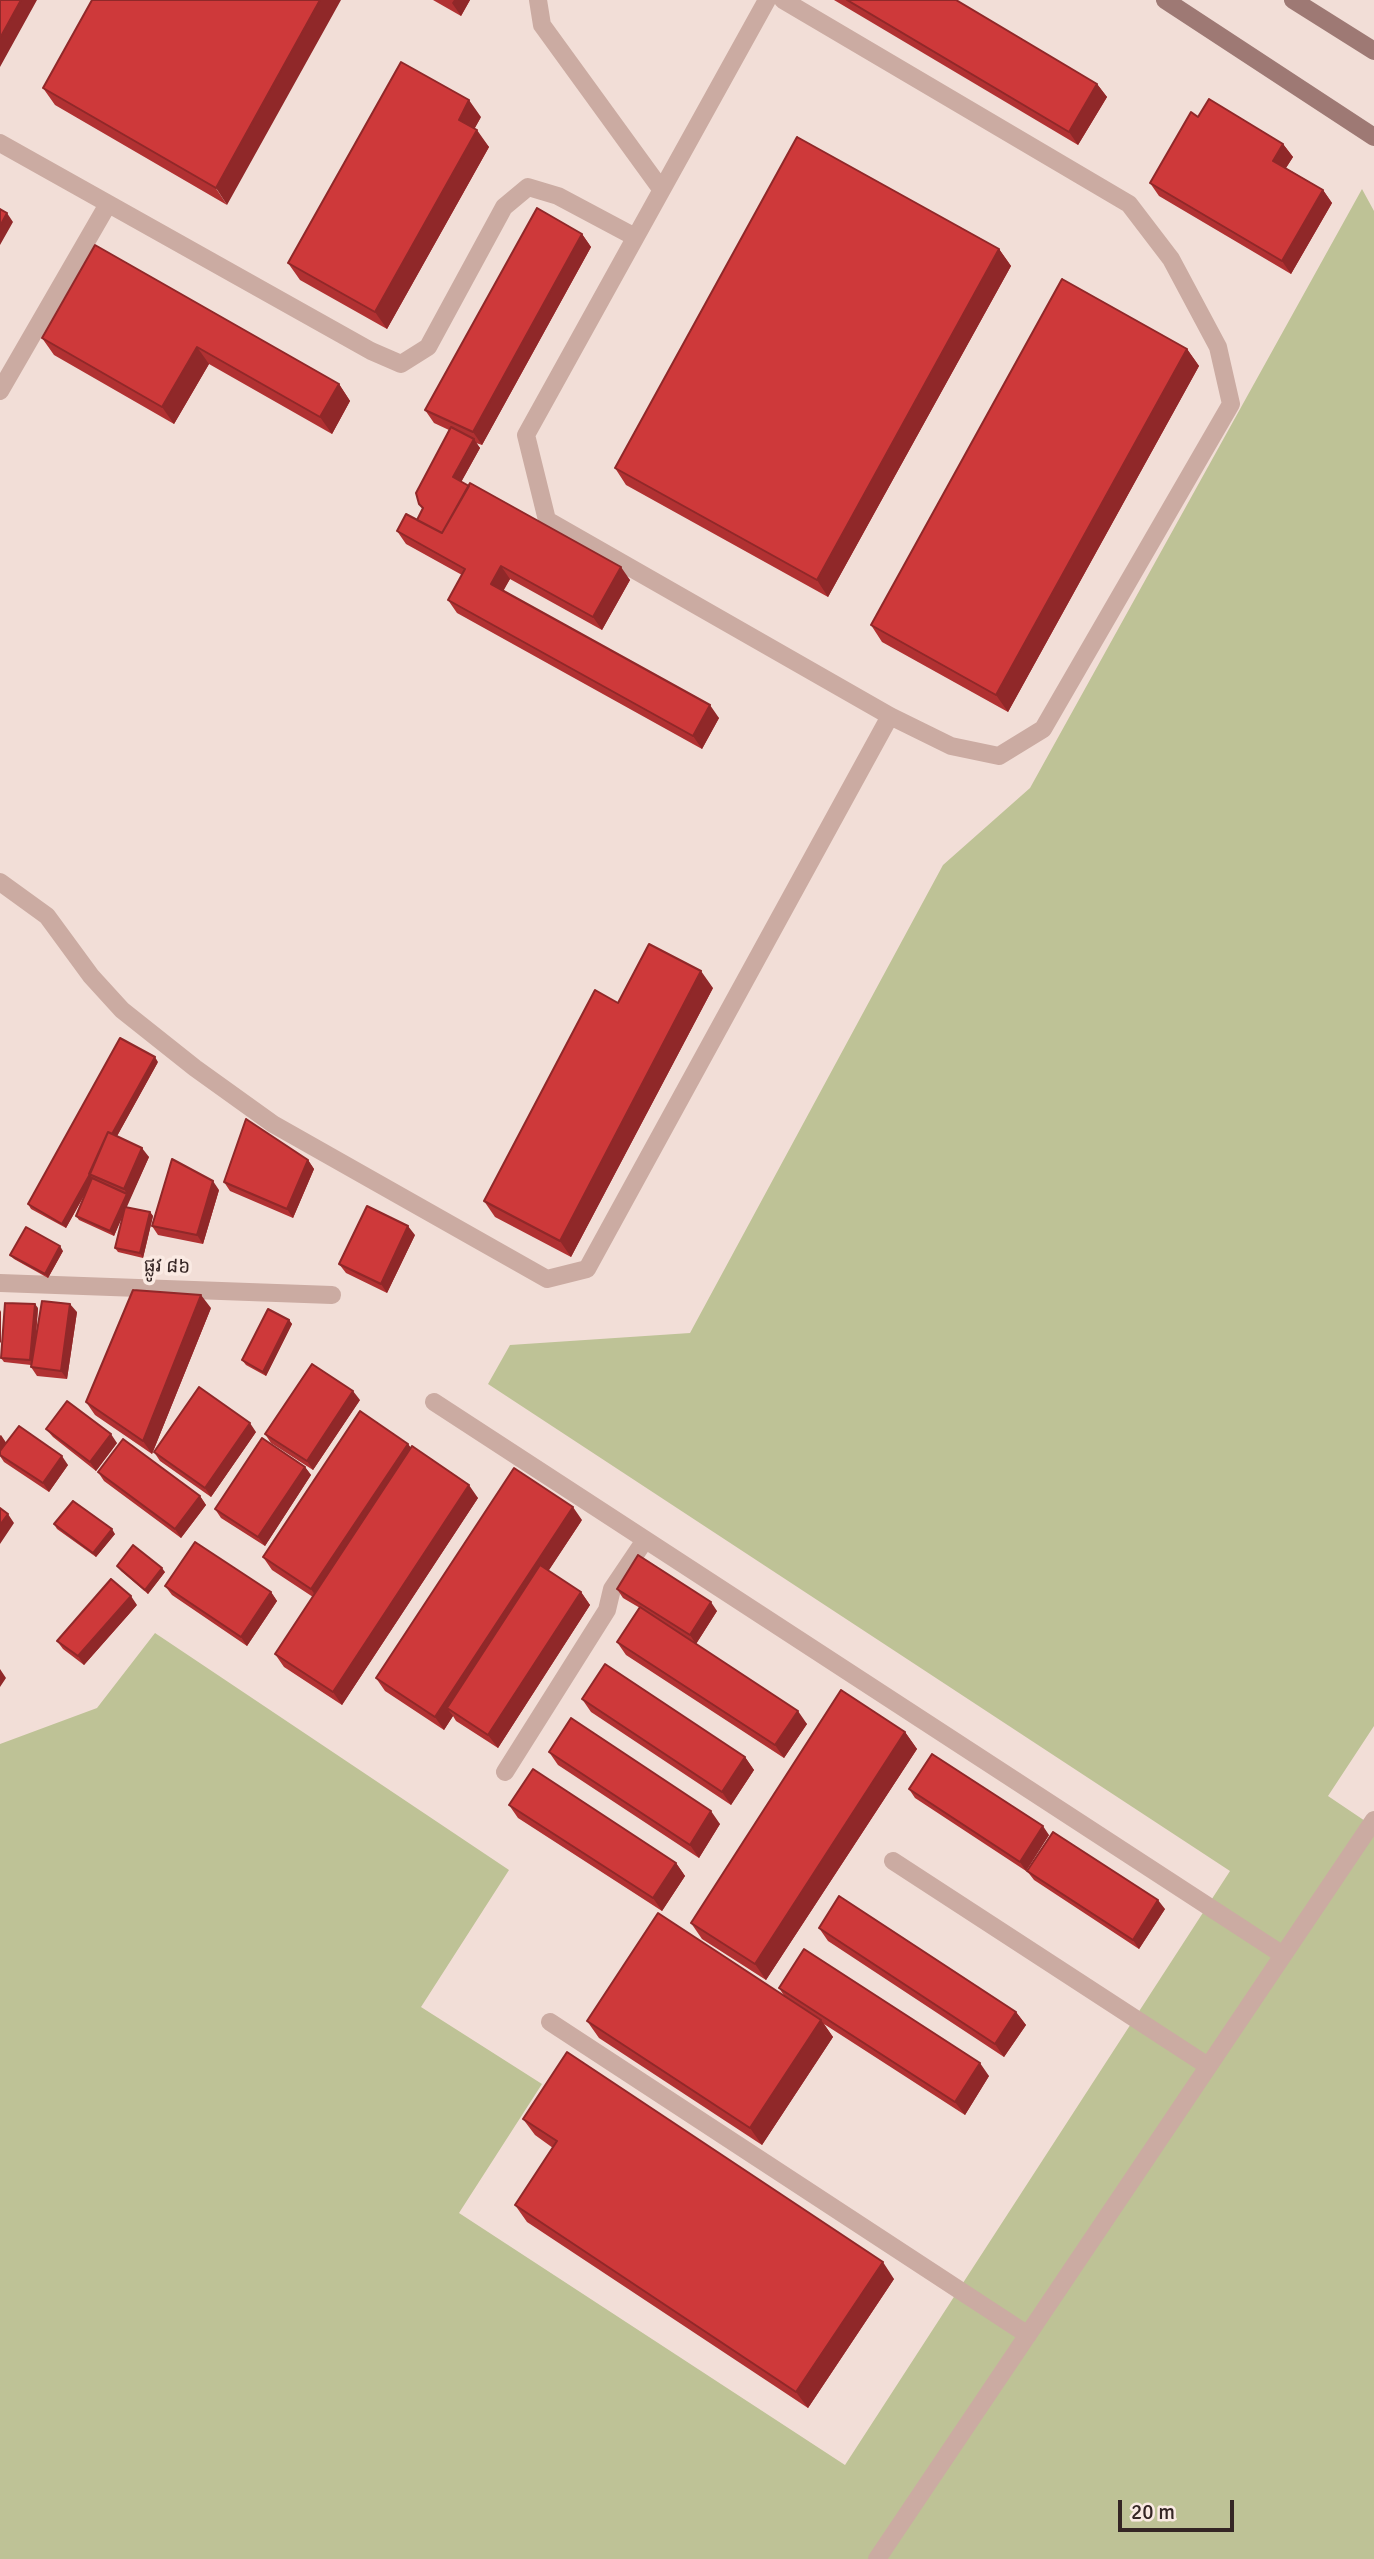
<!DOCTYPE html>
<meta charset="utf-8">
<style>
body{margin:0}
#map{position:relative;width:1374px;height:2559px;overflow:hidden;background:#f2ded7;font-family:Signika,sans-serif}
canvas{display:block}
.scale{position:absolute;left:1118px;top:2500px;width:116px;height:32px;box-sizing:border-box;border:4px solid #352625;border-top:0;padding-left:9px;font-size:21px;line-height:24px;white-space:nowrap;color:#352625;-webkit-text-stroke:5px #faeae3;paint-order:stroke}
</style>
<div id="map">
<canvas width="1374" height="2559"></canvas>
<div class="scale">20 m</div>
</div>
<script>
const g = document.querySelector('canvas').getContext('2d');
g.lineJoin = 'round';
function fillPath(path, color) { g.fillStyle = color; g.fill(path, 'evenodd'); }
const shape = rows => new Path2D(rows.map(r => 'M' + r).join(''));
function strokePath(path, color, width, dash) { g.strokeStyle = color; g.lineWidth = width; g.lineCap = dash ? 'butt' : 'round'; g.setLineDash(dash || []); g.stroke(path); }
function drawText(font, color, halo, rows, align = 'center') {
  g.font = font + ' Signika,"Noto Sans Khmer",sans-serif'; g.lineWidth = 7; g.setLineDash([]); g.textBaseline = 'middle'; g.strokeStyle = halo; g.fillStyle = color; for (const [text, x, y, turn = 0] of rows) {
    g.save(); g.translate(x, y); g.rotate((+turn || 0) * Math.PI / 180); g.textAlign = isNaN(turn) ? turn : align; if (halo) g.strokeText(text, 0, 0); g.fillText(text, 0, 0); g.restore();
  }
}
fillPath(shape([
 [1362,189,1374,211,1374,1726,1328,1796,1374,1827,1374,2559,0,2559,0,1744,97,1708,155,1633,509,1870,421,2007,542,2084,459,2213,845,2465,1230,1871,488,1384,510,1345,690,1333,943,865,1030,788]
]), '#bec296');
strokePath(shape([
 [538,0,542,25,661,189],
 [767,0,526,435,547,520,890,716,951,746,999,756,1043,729,1231,404,1218,347,1171,259,1129,204,783,0],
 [0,143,371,351,401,364,428,347,504,207,528,187,558,196,635,237],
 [0,391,108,204],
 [0,882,47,916,91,976,122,1010,195,1068,273,1124,547,1279,587,1269,890,716],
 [0,1283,332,1295],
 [434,1402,1283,1955],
 [505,1772,607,1610,612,1589,645,1540],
 [893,1861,1208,2066],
 [550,2022,1028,2335],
 [877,2559,1374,1820]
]), '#cbaba2', 18);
strokePath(shape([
 [1165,0,1374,137],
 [1293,0,1374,51]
]), '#9e7974', 18);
fillPath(shape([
 [92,0,227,205,55,105,43,88],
 [433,0,470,0,461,16],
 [834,0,956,0,1097,84,1107,97,1078,145],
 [481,117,474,129,489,147,387,329,300,280,288,263],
 [1198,117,1283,144,1293,157,1286,168,1323,190,1332,203,1291,274,1159,196,1150,183],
 [582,234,591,247,482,445,476,443,480,448,461,482,630,580,602,630,510,579,503,590,719,718,702,749,457,613,448,600,462,575,406,544,397,531,417,520,423,509,419,504,449,430,434,423,425,410],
 [95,245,339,384,350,401,332,434,209,364,174,424,54,355,42,338],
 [999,249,1011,266,828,597,626,485,615,468],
 [1187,349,1199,366,1008,712,882,642,871,625],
 [713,988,571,1257,495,1217,484,1201,618,1003],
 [158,1062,117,1136,149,1157,126,1207,150,1212,153,1216,143,1258,118,1252,115,1248,123,1214,114,1236,79,1220,76,1216,89,1187,66,1228,31,1209,28,1204],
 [308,1160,314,1169,293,1218,230,1191,224,1182],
 [219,1190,203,1244,158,1235,152,1226],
 [415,1235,387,1293,346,1273,339,1264],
 [63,1251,48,1278,14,1259,10,1255],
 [38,1308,36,1338,77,1312,67,1379,37,1376,31,1367,31,1365,4,1362,1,1358],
 [211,1308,152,1454,95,1415,86,1402],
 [289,1320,292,1324,266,1376,246,1365,242,1360],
 [360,1400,313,1470,271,1443,265,1434],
 [46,1429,117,1443,96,1471,53,1437],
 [256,1432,211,1497,160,1461,154,1452],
 [0,1435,6,1443,68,1465,49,1492,4,1462,0,1456],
 [408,1444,411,1448,478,1498,342,1705,284,1667,275,1654,313,1597,272,1570,263,1557],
 [305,1467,311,1475,265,1546,221,1518,215,1509],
 [98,1472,200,1496,206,1505,181,1538,104,1481],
 [582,1520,548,1571,581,1592,590,1605,498,1748,456,1721,453,1716,444,1730,385,1691,376,1678],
 [54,1524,115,1534,96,1557,57,1529],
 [117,1566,165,1572,148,1594,121,1571],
 [165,1586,271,1592,277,1601,247,1646,172,1595],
 [617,1589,717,1611,696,1644,807,1724,784,1758,626,1655,617,1642,640,1608,623,1598],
 [137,1605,84,1665,63,1649,57,1641],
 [582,1699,745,1757,754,1770,731,1805,591,1712],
 [905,1732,917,1749,766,1980,702,1939,691,1923],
 [549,1752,720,1824,699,1858,558,1765],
 [909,1789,1049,1835,1026,1871,915,1798],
 [509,1805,676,1863,685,1876,662,1911,518,1818],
 [1027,1871,1165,1909,1139,1949,1034,1880],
 [819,1928,1016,2012,1026,2025,1004,2057,828,1941],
 [779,1988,989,2076,965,2115,824,2024,833,2037,762,2145,599,2038,587,2021,785,1997],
 [523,2119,894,2279,808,2408,527,2222,515,2205,553,2148,535,2135]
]), '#b13132');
fillPath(shape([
 [21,0,37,0,0,67,0,38],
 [320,0,341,0,227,205,216,188],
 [454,0,470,0,461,16,452,3],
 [1097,84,1107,97,1078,145,1069,132],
 [469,100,481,117,470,137,459,120],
 [477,130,489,147,387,329,375,312],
 [1283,144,1293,157,1282,174,1273,161],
 [1323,190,1332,203,1291,274,1282,261],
 [7,213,13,222,0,245,0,226],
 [582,234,591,247,482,445,473,432],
 [999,249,1011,266,828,597,817,580],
 [197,347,209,364,174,424,162,407],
 [1187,349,1199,366,1008,712,996,695],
 [339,384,350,401,332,434,320,417],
 [474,439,480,448,459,486,453,477],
 [501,566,510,579,500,597,491,584],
 [621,567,630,580,602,630,593,617],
 [710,705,719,718,702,749,693,736],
 [701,971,713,988,571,1257,560,1241],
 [155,1057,158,1062,95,1176,90,1174],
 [142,1148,149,1157,114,1236,110,1231,127,1194,124,1189],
 [308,1160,314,1169,293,1218,287,1209],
 [90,1174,93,1179,66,1228,62,1224],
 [213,1181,219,1190,203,1244,197,1235],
 [150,1212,153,1216,143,1258,140,1253],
 [408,1226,415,1235,387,1293,381,1284],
 [60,1246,63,1251,48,1278,45,1274],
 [201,1295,211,1308,152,1454,143,1441],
 [35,1304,38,1308,33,1365,30,1360],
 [70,1304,77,1312,67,1379,61,1371],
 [0,1310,1,1312,1,1343,0,1342],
 [289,1320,292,1324,266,1376,263,1372],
 [353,1391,360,1400,313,1470,307,1461],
 [250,1423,256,1432,211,1497,205,1488],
 [111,1434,117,1443,96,1471,90,1462],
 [1,1435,7,1444,0,1454,0,1436],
 [408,1444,417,1457,320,1602,311,1589],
 [62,1456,68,1465,49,1492,43,1483],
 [305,1467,311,1475,265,1546,258,1537],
 [469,1485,478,1498,342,1705,333,1692],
 [200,1496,206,1505,181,1538,175,1529],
 [573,1507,582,1520,455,1713,447,1708,453,1716,444,1730,435,1717],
 [8,1514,14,1523,0,1544,0,1525],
 [112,1529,115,1534,96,1557,93,1553],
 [162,1568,165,1572,148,1594,145,1590],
 [271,1592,277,1601,247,1646,241,1637],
 [581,1592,590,1605,498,1748,488,1735],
 [131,1596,137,1605,84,1665,78,1656],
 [711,1602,717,1611,696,1644,690,1635],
 [0,1669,6,1678,0,1687],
 [798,1711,807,1724,784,1758,775,1745],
 [905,1732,917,1749,766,1980,755,1964],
 [745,1757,754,1770,731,1805,722,1792],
 [711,1811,720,1824,699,1858,690,1845],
 [1043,1826,1049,1835,1026,1871,1020,1862],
 [676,1863,685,1876,662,1911,653,1898],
 [1158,1900,1165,1909,1139,1949,1133,1940],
 [1016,2012,1026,2025,1004,2057,995,2044],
 [821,2020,833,2037,762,2145,750,2128],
 [980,2063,989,2076,965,2115,955,2102],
 [883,2262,894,2279,808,2408,796,2392]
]), '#902829');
const building = shape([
 [0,0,21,0,0,38,0,0],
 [92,0,320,0,216,188,43,88,92,0],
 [847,0,956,0,1097,84,1069,132,847,0],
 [401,62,469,100,459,120,477,130,375,312,288,263,401,62],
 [1209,99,1283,144,1273,161,1323,190,1282,261,1150,183,1191,112,1198,117,1209,99],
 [797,137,999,249,817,580,615,468,797,137],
 [537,208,582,234,473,432,425,410,537,208],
 [0,209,7,213,0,226,0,209],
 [95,245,339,384,320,417,197,347,162,407,42,338,95,245],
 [1062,279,1187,349,996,695,871,625,1062,279],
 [451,427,474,439,453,477,469,486,442,533,417,520,423,508,419,504,416,493,451,427],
 [470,483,621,567,593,617,501,566,491,584,710,705,693,736,448,600,465,569,397,531,406,514,442,533,470,483],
 [649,944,701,971,560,1241,484,1201,595,990,618,1003,649,944],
 [120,1038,155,1057,112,1134,108,1132,90,1174,62,1224,28,1204,120,1038],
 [246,1119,308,1160,287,1209,224,1182,246,1119],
 [108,1132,142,1148,124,1189,89,1174,108,1132],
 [172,1159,213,1181,197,1235,152,1226,172,1159],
 [92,1178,127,1194,110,1231,76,1216,92,1178],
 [367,1206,408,1226,381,1284,339,1264,367,1206],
 [125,1207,150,1212,140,1253,115,1248,125,1207],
 [26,1227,60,1246,45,1274,10,1255,26,1227],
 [133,1290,201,1295,143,1441,86,1402,133,1290],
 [42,1301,70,1304,61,1371,31,1367,42,1301],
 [5,1303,35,1304,30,1360,1,1358,5,1303],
 [268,1309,289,1320,263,1372,242,1360,268,1309],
 [312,1364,353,1391,307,1461,265,1434,312,1364],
 [199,1387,250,1423,205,1488,154,1452,199,1387],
 [67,1401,111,1434,90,1462,46,1429,67,1401],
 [360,1411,408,1444,311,1589,263,1557,360,1411],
 [19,1426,62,1456,43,1483,0,1455,0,1451,19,1426],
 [262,1438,305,1467,258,1537,215,1509,262,1438],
 [123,1439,200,1496,175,1529,98,1472,123,1439],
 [412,1446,469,1485,333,1692,275,1654,412,1446],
 [514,1468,573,1507,435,1717,376,1678,514,1468],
 [73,1501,112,1529,93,1553,54,1524,73,1501],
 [0,1508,8,1514,0,1525,0,1508],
 [195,1542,271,1592,241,1637,165,1586,195,1542],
 [133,1545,162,1568,145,1590,117,1566,133,1545],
 [638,1555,711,1602,690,1635,617,1589,638,1555],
 [540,1565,581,1592,488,1735,447,1708,540,1565],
 [111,1579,131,1596,78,1656,57,1641,111,1579],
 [640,1607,798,1711,775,1745,617,1642,640,1607],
 [605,1664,745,1757,722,1792,582,1699,605,1664],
 [841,1690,905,1732,755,1964,691,1923,841,1690],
 [571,1718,711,1811,690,1845,549,1752,571,1718],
 [932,1754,1043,1826,1020,1862,909,1789,932,1754],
 [533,1769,676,1863,653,1898,509,1805,533,1769],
 [1053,1832,1158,1900,1133,1940,1027,1871,1053,1832],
 [839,1896,1016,2012,995,2044,819,1928,839,1896],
 [658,1913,821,2020,750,2128,587,2021,658,1913],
 [804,1949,980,2063,955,2102,779,1988,804,1949],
 [567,2052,883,2262,796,2392,515,2205,557,2141,523,2119,567,2052]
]);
fillPath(building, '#ce393a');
strokePath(building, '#902829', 2);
drawText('19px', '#352625', '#faeae3', [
 ["ផ្លូវ ៨៦",167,1267,2]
]);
</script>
